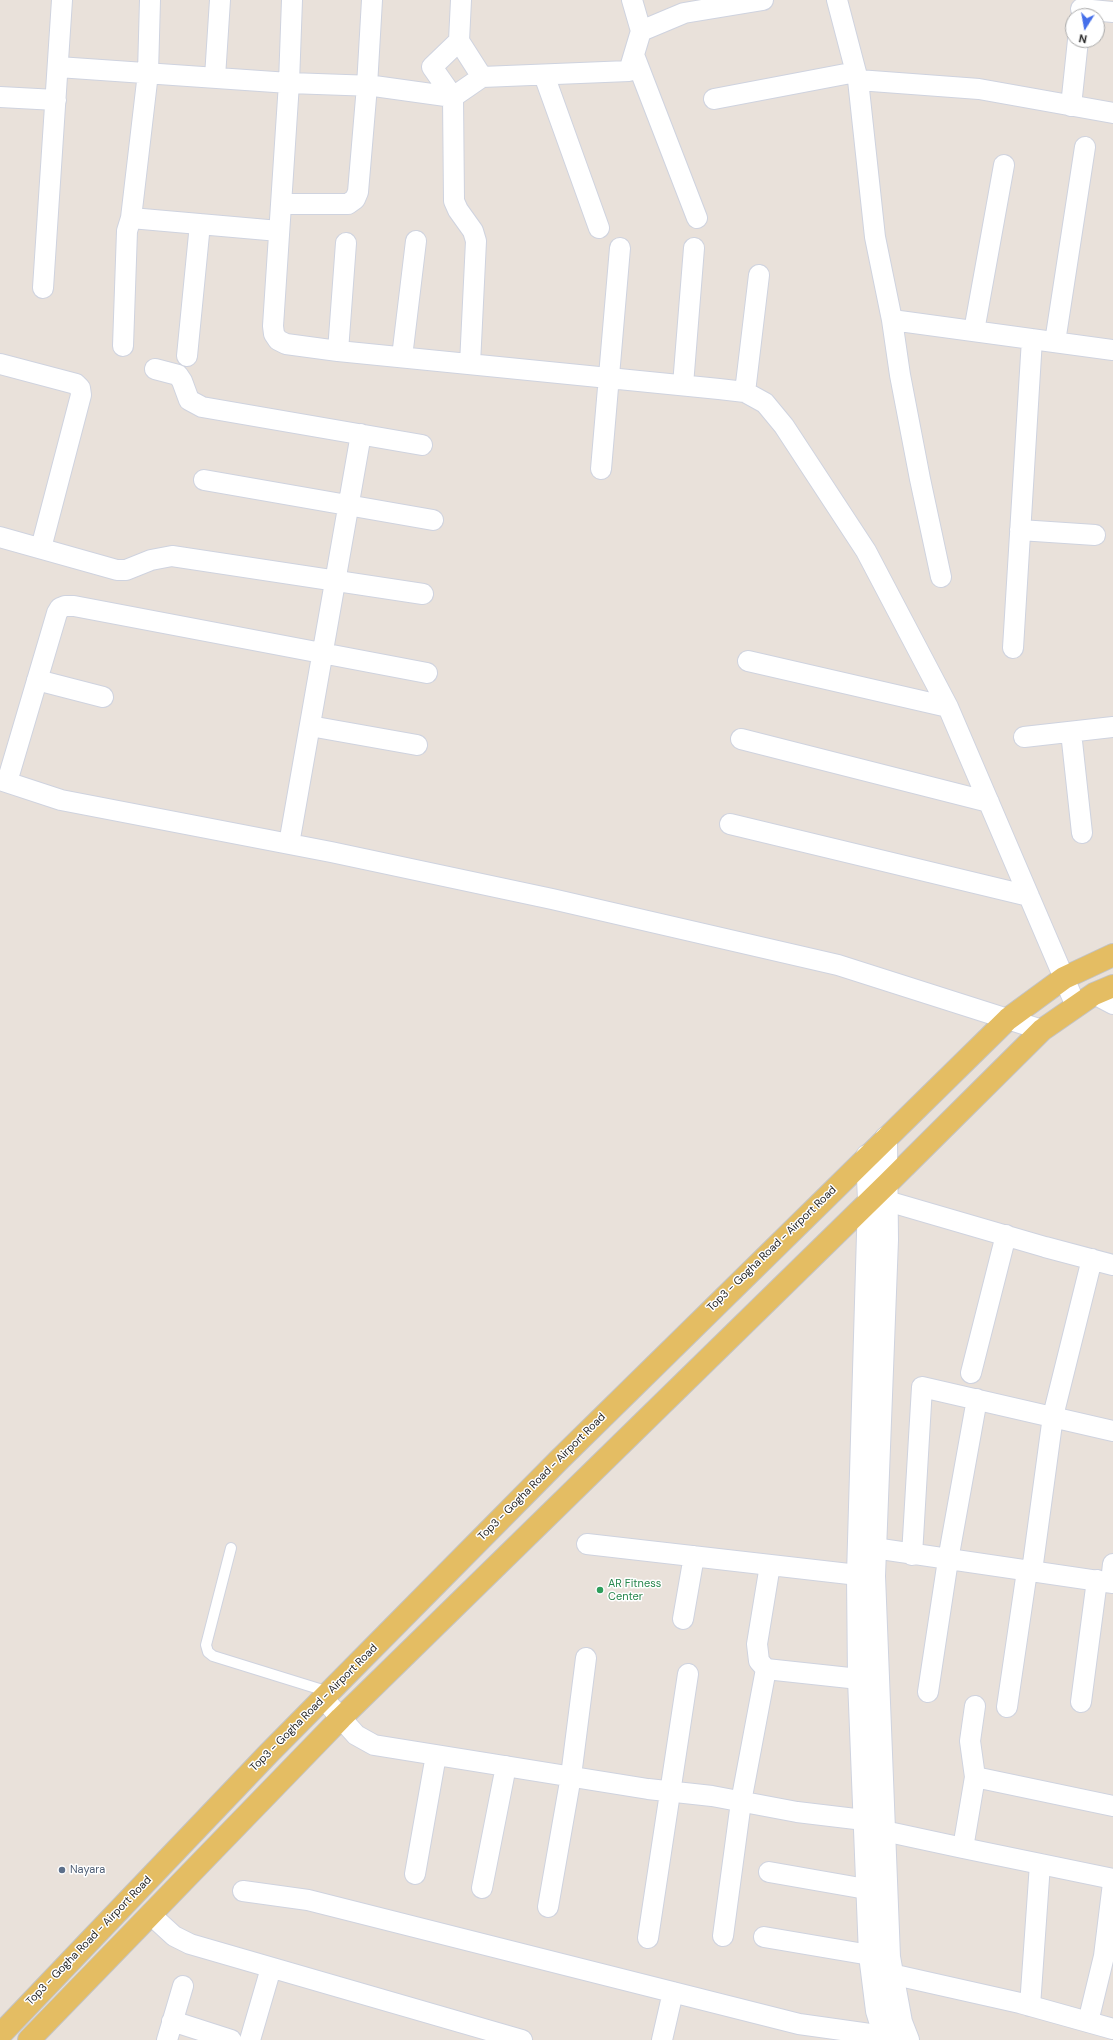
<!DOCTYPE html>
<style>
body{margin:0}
#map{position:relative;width:1113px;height:2040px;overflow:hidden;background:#e9e1da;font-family:"DM Sans",sans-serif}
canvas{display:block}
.north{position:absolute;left:1065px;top:8px;width:40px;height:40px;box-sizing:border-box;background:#fff;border:1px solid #a9a9a9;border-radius:50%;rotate:191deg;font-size:11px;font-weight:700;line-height:16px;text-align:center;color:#272727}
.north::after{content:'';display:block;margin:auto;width:14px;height:18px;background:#456fea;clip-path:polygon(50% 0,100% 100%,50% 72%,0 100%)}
</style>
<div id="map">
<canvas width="1113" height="2040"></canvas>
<div class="north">N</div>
</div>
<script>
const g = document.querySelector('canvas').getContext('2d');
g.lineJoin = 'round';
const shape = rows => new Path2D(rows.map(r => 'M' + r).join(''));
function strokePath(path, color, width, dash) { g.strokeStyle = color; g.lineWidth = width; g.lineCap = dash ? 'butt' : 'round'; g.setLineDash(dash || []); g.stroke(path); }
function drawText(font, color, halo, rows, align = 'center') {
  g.font = font + ' "DM Sans",sans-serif'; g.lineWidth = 3; g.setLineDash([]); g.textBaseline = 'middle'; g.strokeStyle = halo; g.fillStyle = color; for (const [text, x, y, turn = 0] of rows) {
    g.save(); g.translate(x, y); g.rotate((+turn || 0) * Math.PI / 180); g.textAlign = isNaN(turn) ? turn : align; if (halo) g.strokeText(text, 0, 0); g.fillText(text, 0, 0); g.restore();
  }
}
const service = shape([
 [231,1548,206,1645,208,1652,213,1656,329,1692]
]);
const minor = shape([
 [150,0,148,73,131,218,279,231],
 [292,0,289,83,273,326,274,334,278,340,286,344,338,351,719,389,745,392,765,403,784,426,866,551,948,707,1076,1006],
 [461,0,459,41,482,77],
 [632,0,641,31],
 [837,0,858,80,979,89,1113,113],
 [1081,9,1113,12],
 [459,41,432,67,453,97,454,201,458,210,473,231,476,241,470,364],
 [634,55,697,218],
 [58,67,289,83,374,86,453,97,482,77,629,71,641,31,684,13,763,0],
 [544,75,599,228],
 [215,77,220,0],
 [858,80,875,237,892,320,900,375,920,479,941,577],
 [0,97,56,100],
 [714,99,856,72],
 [1071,106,1078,40],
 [281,204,348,204,355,199,358,192,367,86,372,0],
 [43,288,62,0],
 [892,320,1113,350],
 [974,331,1004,165],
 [1055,342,1085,147],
 [123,346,127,231,131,218],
 [338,351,346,243],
 [187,356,200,224],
 [402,357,416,241],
 [0,364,76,384,80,388,81,395,41,548],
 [155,369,178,375,182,381,189,400,202,407,422,445],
 [683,385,694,248],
 [745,392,759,275],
 [601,469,620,248],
 [204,480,433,520],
 [1020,530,1095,535],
 [0,537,117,570,126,570,151,560,172,556,423,594],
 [1013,648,1032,339],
 [748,661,948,707],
 [37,680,103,697],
 [310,726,417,745],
 [1071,732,1082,833],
 [1024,737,1113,727],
 [741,739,989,802],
 [0,780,61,800,331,852,552,899,838,965,1042,1030],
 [7,782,57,613,60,608,65,606,74,606,427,673],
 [730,824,1029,896],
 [289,844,361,434],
 [1094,994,1113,1004],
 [887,1201,1045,1247,1113,1265],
 [971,1373,1006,1235],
 [587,1544,858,1575],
 [874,1548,1113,1583],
 [912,1555,922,1387,1113,1431],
 [1032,1571,1053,1416,1092,1259],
 [1111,1582,1113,1564],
 [683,1619,694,1556],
 [766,1669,759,1661,757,1644,770,1565],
 [928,1692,948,1560,977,1399],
 [323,1698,356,1735,374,1745,648,1789,712,1796,797,1812,864,1820],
 [1081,1702,1097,1580],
 [975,1706,970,1741,975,1777],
 [1007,1707,1027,1571],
 [884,1831,963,1848,975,1777,1113,1806],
 [963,1848,1113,1879],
 [769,1872,866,1889],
 [415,1874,436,1755],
 [482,1888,506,1766],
 [243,1891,308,1900,799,2024,884,2036],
 [548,1907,571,1776,586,1658],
 [150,1914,174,1936,190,1944,522,2040],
 [723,1936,741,1802,766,1669,859,1679],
 [764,1937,870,1955],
 [648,1938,688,1674],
 [891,1974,1020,2003,1113,2029],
 [1030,2006,1040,1864],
 [172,2021,231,2040],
 [1088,2022,1104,1956,1113,1883],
 [167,2040,183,1986],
 [250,2040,271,1968],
 [662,2040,673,1992]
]);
const tertiary = shape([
 [886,1138,887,1240,874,1576,889,1957,901,2022,908,2040],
 [867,1156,869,1200,858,1575,859,1679,870,1955,877,2011,886,2040]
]);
const primary = shape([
 [0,2035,269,1753,560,1459,1008,1019,1064,978,1113,955],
 [29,2040,341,1718,887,1184,1042,1030,1094,994,1113,986]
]);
strokePath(service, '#cfd3df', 12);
strokePath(minor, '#cfd3df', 22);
strokePath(tertiary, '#cfd3df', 24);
strokePath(primary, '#c3c3c3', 24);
strokePath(service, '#fff', 10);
strokePath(minor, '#fff', 20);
strokePath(tertiary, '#fff', 22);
strokePath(primary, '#e4bd63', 22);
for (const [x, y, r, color] of [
 [600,1590,4,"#2e9e5b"],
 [62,1870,4,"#5c6f8a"]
]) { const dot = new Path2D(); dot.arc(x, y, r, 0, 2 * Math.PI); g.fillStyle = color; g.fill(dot); strokePath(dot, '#fff', 1.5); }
drawText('11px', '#272727', '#fff', [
 ["Top3 - Gogha Road - Airport Road",772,1249,-44],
 ["Top3 - Gogha Road - Airport Road",542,1477,-45],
 ["Top3 - Gogha Road - Airport Road",314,1708,-45],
 ["Top3 - Gogha Road - Airport Road",89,1941,-46]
]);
drawText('11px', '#27864d', '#fff', [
 ["AR Fitness",608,1584],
 ["Center",608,1597]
], 'left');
drawText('11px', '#4e5e75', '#fff', [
 ["Nayara",70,1870]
], 'left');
</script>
